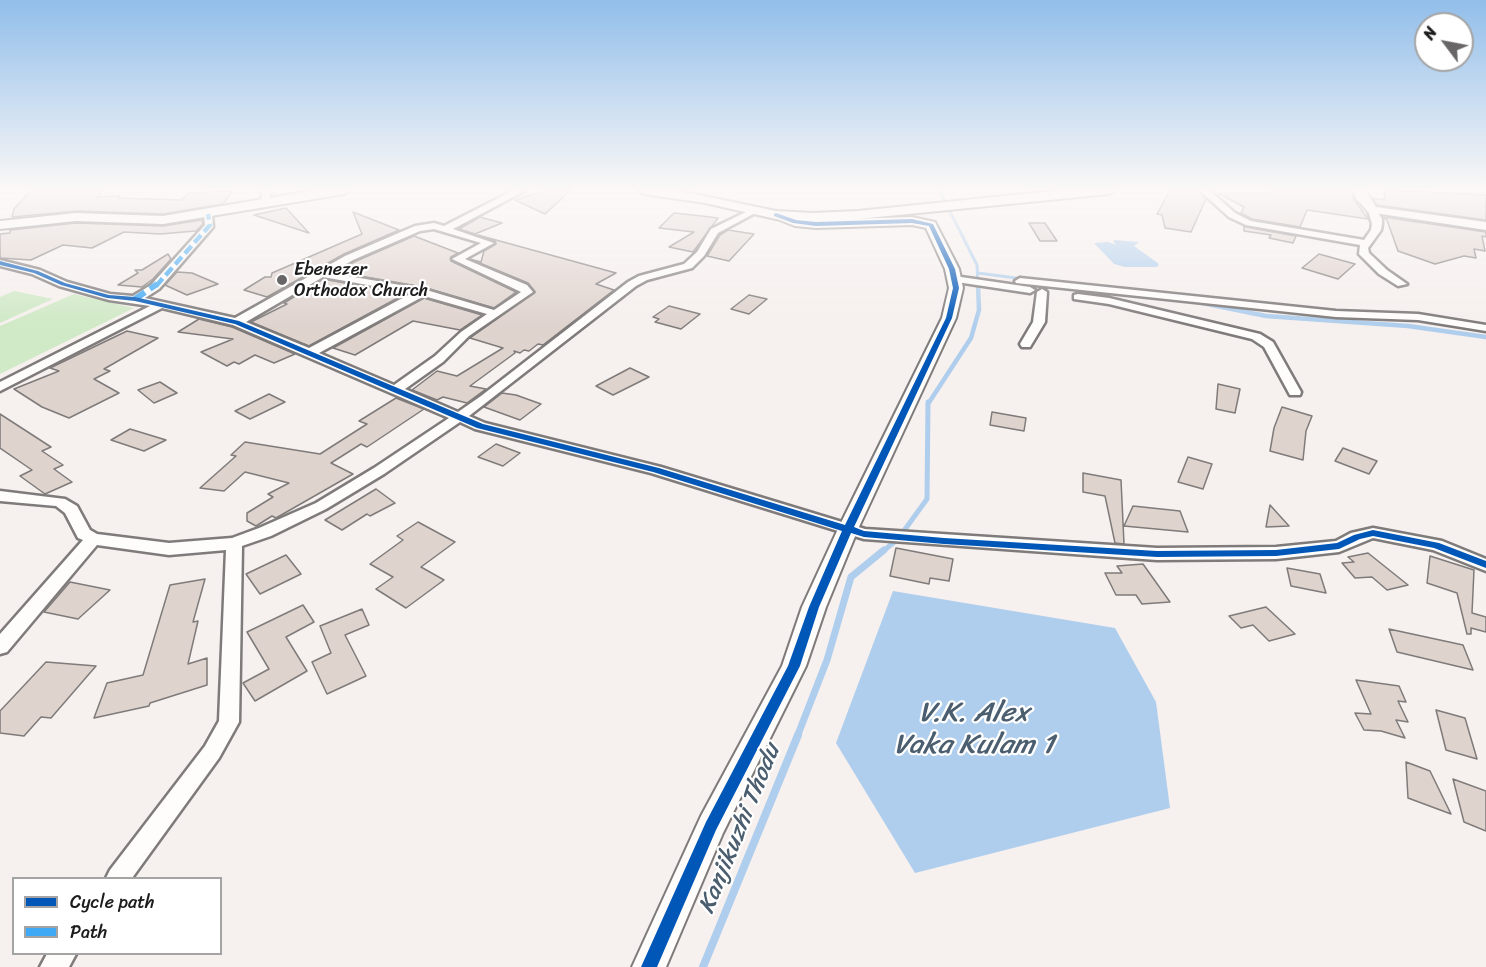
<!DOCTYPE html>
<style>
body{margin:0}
#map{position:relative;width:1486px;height:967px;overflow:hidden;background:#f6f0ee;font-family:Sriracha,sans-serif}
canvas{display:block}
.legend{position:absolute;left:12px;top:877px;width:210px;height:78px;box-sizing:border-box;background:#fff;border:2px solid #a4a4a4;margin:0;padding:8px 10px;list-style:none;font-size:18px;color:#1c1c1c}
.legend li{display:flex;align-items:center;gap:12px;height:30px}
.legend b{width:30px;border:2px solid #a4a4a4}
.north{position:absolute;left:1414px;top:12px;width:60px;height:60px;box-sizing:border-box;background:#fff;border:2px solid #a4a4a4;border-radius:50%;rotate:302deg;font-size:16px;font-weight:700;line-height:24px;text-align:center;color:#1c1c1c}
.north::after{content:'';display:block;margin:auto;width:21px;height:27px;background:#686666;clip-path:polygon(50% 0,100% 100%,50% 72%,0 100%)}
</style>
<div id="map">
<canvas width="1486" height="967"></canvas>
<ul class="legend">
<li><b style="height:8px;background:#0057b8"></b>Cycle path</li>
<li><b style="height:8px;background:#3fa9f5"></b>Path</li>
</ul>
<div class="north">N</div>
</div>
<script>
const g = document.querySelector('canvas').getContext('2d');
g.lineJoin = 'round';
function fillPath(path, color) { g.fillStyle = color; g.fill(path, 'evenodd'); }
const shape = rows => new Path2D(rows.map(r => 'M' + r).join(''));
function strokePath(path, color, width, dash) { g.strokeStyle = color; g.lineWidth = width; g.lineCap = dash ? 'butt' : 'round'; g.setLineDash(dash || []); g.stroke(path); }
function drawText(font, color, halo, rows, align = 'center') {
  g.font = font + ' Sriracha,sans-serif'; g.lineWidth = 4.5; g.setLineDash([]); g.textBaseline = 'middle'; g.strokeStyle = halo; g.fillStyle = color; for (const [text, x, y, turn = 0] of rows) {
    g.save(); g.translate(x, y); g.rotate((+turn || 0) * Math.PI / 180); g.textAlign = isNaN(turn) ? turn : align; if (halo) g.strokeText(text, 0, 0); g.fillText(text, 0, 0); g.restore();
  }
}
fillPath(shape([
 [14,291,53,299,0,323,0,297],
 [74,294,134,308,0,374,0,326]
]), '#d0e9c6');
fillPath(shape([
 [1115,240,1139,242,1134,246,1159,264,1157,267,1125,267,1114,264,1094,243,1108,242,1116,245,1113,241],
 [893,591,1115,628,1156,702,1170,808,915,873,836,743]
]), '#afceed');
strokePath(shape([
 [939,190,977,265,978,286],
 [978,273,1024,279]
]), '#afceed', 3);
strokePath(shape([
 [1202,303,1266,316,1408,326,1486,337],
 [928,404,971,338,979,310,978,284]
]), '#afceed', 4.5);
strokePath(shape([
 [882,552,898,539,927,499,928,402]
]), '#afceed', 5);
strokePath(shape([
 [797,737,827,660,851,577,884,550]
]), '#afceed', 7);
strokePath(shape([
 [703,967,798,735]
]), '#afceed', 8);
const building = shape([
 [31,190,103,190,97,197,120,196,118,198,181,200,189,193,233,191,223,204,163,214,76,211,12,217,14,209,31,190],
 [547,190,571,190,545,214,515,200,547,190],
 [1170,190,1197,190,1206,199,1191,232,1165,228,1162,215,1157,214,1170,190],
 [1268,190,1352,190,1353,198,1368,219,1307,210,1300,227,1252,219,1241,213,1244,207,1218,193,1270,193,1268,190],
 [1385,190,1486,195,1486,220,1377,205,1373,198,1384,200,1385,190],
 [286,208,309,233,254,215,286,208],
 [353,212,399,230,344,254,267,297,244,290,265,277,271,277,272,273,362,234,353,212],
 [674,213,702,216,718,218,693,252,669,247,694,232,659,228,674,213],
 [480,217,502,223,475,234,459,229,480,217],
 [1383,217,1486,232,1486,237,1482,236,1485,251,1474,249,1476,258,1464,256,1435,264,1398,251,1387,220,1383,217],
 [202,220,203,224,196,231,160,234,124,232,92,248,63,245,31,260,0,258,0,234,10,233,10,230,76,223,163,226,202,220],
 [1029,223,1045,223,1057,241,1040,241,1029,223],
 [1244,226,1246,227,1296,236,1293,243,1269,238,1271,235,1244,231,1244,226],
 [728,230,754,234,729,261,707,256,720,235,728,230],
 [478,235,616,273,596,284,614,290,543,345,538,344,529,351,524,350,520,353,514,351,515,353,470,386,486,389,467,403,443,397,437,400,412,390,437,371,457,376,503,348,470,338,535,292,528,283,470,259,481,262,484,251,496,244,495,241,478,235],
 [414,236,458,253,451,257,451,261,516,292,494,308,423,287,337,272,354,262,414,236],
 [168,254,171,259,153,279,142,287,118,285,138,273,135,270,142,270,168,254],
 [1319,254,1355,264,1338,279,1302,268,1319,254],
 [177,272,192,273,218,284,187,295,165,285,177,272],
 [323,279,405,294,309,346,251,322,287,304,284,303,323,279],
 [749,295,767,299,749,314,731,309,749,295],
 [424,298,482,315,460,330,413,321,355,355,333,348,424,298],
 [669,306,700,314,681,329,655,322,659,319,653,317,669,306],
 [199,319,232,327,295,354,274,363,255,355,239,364,234,362,227,366,201,352,233,339,178,332,199,319],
 [127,331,158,338,104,369,110,371,94,379,119,393,69,418,42,407,14,389,59,371,50,368,127,331],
 [630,368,649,377,613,395,596,386,630,368],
 [160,382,177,393,154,403,138,390,160,382],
 [1218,384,1240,389,1235,413,1216,409,1218,384],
 [502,393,516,395,541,404,520,420,484,407,502,393],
 [269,394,285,402,250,419,235,411,269,394],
 [396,398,424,409,367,447,361,444,331,463,353,474,276,518,272,516,256,526,247,521,247,513,273,497,268,494,289,483,245,472,224,491,200,488,236,456,231,455,245,442,320,454,367,424,359,421,396,398],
 [1282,407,1312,416,1306,431,1303,460,1270,451,1274,428,1282,407],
 [992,412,1026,418,1024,431,990,425,992,412],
 [0,414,51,447,42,451,63,465,54,469,72,482,45,494,20,476,32,470,0,448,0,414],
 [130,429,166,440,144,451,111,440,130,429],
 [496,444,520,453,503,466,478,457,496,444],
 [1343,448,1377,461,1369,474,1335,461,1343,448],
 [1188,457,1212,464,1203,489,1178,482,1188,457],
 [1083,473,1121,480,1124,544,1115,543,1105,496,1083,492,1083,473],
 [376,489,395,503,370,516,367,514,342,530,325,520,376,489],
 [1270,505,1289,526,1266,527,1270,505],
 [1133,506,1180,511,1188,532,1124,526,1133,506],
 [418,522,455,542,421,567,444,580,406,608,376,589,393,577,370,564,403,540,397,536,418,522],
 [896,548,953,559,949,581,930,578,929,584,890,576,896,548],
 [1368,553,1408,585,1387,590,1372,577,1355,578,1342,563,1354,562,1348,557,1368,553],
 [286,555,301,574,260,594,246,574,286,555],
 [1430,556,1474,570,1472,613,1486,617,1486,632,1471,628,1471,634,1467,634,1457,593,1427,583,1430,556],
 [1143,564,1170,602,1142,604,1136,595,1116,595,1105,573,1122,573,1117,566,1143,564],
 [1287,568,1320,574,1326,593,1291,586,1287,568],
 [205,579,193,622,198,621,188,664,207,658,207,685,150,703,149,706,94,718,107,683,143,675,170,585,205,579],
 [70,582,110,590,78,619,44,612,70,582],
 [303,605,314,622,286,637,307,671,255,701,243,683,269,669,247,632,303,605],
 [1266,607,1295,634,1269,641,1253,625,1241,628,1229,616,1266,607],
 [362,609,369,625,345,635,366,676,327,694,312,662,331,653,320,626,362,609],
 [1389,629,1463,645,1473,670,1397,652,1389,629],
 [46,662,96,666,51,718,41,717,24,736,0,733,0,711,46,662],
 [1356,680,1399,686,1406,702,1398,701,1408,722,1396,720,1405,738,1381,731,1364,730,1355,713,1371,714,1356,680],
 [1436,710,1465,718,1477,759,1446,750,1436,710],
 [1406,762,1430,771,1451,814,1408,798,1406,762],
 [1453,779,1486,791,1486,831,1464,822,1453,779]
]);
fillPath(building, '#dfd3ce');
strokePath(building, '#7e7b7a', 1.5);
const minor = shape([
 [263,190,271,190,268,204,261,202,263,190],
 [514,190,526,190,453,229,494,243,465,259,527,285,533,292,469,336,443,362,405,389,458,412,481,396,628,282,639,276,684,264,697,252,711,229,750,210,757,212,718,233,704,256,692,268,647,280,636,286,469,416,485,423,661,467,865,529,1157,548,1276,547,1336,541,1351,533,1373,528,1442,541,1486,559,1486,571,1433,550,1373,538,1339,552,1276,559,1157,560,864,539,651,473,475,429,460,422,384,474,326,509,271,536,242,546,239,722,219,758,132,878,106,878,110,870,205,746,219,721,226,550,169,555,97,545,7,652,0,654,0,634,83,540,78,538,65,513,56,506,0,501,0,491,65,499,77,506,90,530,97,534,169,543,232,538,259,528,316,503,374,468,449,418,233,325,162,308,0,391,0,382,150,306,109,300,59,286,32,274,0,266,0,260,40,270,67,282,110,294,133,296,151,285,205,225,204,214,208,211,212,214,213,227,159,289,145,298,235,318,345,256,415,226,434,223,444,226,514,190],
 [434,229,481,243,452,259,521,292,494,310,423,289,331,273,353,260,420,231,434,229],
 [323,277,412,293,309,348,246,322,323,277],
 [424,296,487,314,461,332,435,356,394,385,319,353,424,296],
 [1199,190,1209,190,1235,213,1251,221,1364,240,1371,230,1372,224,1368,210,1375,208,1382,219,1382,224,1381,230,1368,248,1369,253,1387,270,1407,284,1398,286,1379,274,1359,254,1360,245,1246,225,1229,217,1199,190],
 [954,276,1030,287,1035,290,1030,293,950,281,950,277,954,276],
 [1020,278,1336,311,1418,314,1486,325,1486,331,1418,320,1336,317,1016,283,1015,281,1020,278],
 [1042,289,1047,292,1045,322,1030,347,1022,347,1020,344,1033,322,1037,292,1042,289],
 [1078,294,1109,298,1260,334,1273,342,1301,392,1300,395,1290,395,1264,347,1252,339,1109,304,1074,299,1074,295,1078,294],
 [47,954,76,954,69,967,40,967,47,954]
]);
const tertiary = shape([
 [1354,190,1365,190,1376,207,1486,222,1486,230,1368,212,1355,197,1354,190],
 [776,211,797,219,816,220,912,217,935,222,959,269,963,288,956,318,858,529,826,607,806,666,723,833,666,967,632,967,701,816,782,666,802,607,838,529,942,318,949,288,945,269,926,228,912,225,816,228,795,226,772,217,772,213,776,211]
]);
const primary = shape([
 [316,190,350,190,344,194,163,224,76,221,0,229,0,221,76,213,163,216,316,190],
 [638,190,675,190,776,211,813,213,858,211,1063,190,1115,190,1109,194,858,219,813,221,776,219,705,203,644,194,638,190]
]);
strokePath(minor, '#7e7b7a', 5);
strokePath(tertiary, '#7e7b7a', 4);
strokePath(primary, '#7e7b7a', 4);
fillPath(minor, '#fefdfc');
fillPath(tertiary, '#fefdfc');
fillPath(primary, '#fefdfc');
strokePath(shape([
 [156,286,210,225,208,214]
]), '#3fa9f5', 4.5, [10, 4.5]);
strokePath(shape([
 [135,299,157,284]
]), '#3fa9f5', 6, [12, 6]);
fillPath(shape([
 [776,213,796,220,816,222,912,219,933,224,955,269,959,288,952,318,854,527,864,531,944,538,1157,551,1276,550,1337,543,1354,535,1373,530,1439,543,1486,561,1486,568,1434,548,1373,536,1360,539,1339,549,1276,556,1157,557,944,544,864,537,851,533,819,607,800,666,716,830,657,967,641,967,706,822,788,666,809,607,842,531,653,472,477,428,235,324,135,301,107,298,61,285,34,273,0,265,0,261,38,271,65,283,109,295,135,297,239,321,483,424,659,468,845,525,946,318,953,288,949,269,929,226,912,223,816,226,793,223,774,216,774,214,776,213]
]), '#0057b8');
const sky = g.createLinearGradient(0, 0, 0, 326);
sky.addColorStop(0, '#91beea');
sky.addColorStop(0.58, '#fbf8f7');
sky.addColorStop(1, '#fbf8f700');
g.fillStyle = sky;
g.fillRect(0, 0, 1486, 326);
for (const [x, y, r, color] of [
 [282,280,6,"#686666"]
]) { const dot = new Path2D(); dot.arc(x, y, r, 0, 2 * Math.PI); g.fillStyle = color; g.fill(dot); strokePath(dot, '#fff', 2); }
drawText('18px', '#1c1c1c', '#fff', [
 ["Ebenezer",294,270],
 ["Orthodox Church",294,291]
], 'left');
drawText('italic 24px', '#4b5e6f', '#fff', [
 ["Kanjikuzhi Thodu",740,829,-68]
]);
drawText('italic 28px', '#4b5e6f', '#fff', [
 ["V.K. Alex",974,714],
 ["Vaka Kulam 1",974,746]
]);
</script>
